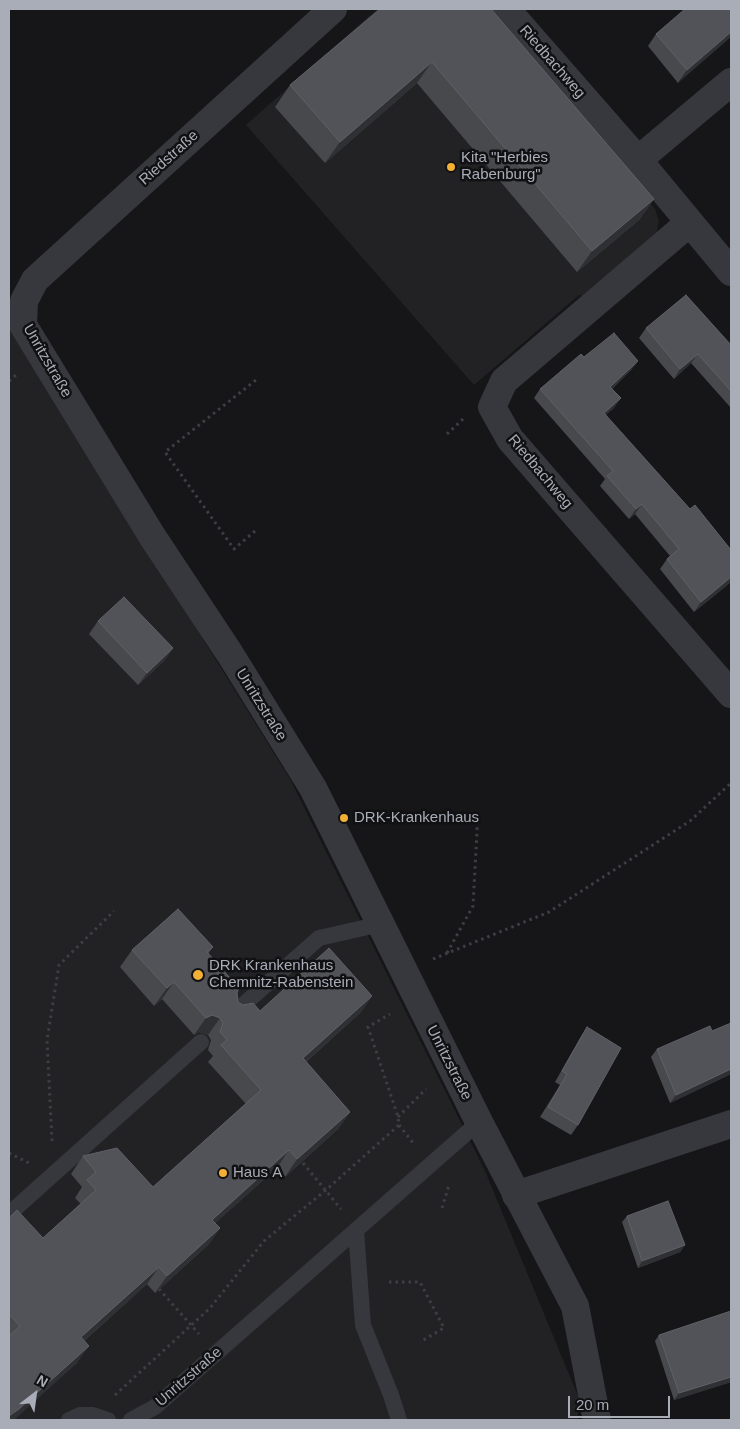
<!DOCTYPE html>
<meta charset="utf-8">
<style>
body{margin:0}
#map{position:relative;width:740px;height:1429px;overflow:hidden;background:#161618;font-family:Arial,sans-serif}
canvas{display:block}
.frame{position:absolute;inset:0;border:10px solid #a8adb8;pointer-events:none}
.north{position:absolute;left:10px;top:1369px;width:50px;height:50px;-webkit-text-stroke:4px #111113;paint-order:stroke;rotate:30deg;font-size:14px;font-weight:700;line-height:20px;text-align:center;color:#a8adb8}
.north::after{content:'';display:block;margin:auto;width:18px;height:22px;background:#a8adb8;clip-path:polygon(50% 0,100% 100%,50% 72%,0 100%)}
.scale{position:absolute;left:568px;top:1396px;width:102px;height:22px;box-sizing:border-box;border:2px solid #a8adb8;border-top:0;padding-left:6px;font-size:15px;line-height:18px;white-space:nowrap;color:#a8adb8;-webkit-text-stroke:4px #111113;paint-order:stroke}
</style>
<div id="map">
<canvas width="740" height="1429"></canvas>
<div class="frame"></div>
<div class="north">N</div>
<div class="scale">20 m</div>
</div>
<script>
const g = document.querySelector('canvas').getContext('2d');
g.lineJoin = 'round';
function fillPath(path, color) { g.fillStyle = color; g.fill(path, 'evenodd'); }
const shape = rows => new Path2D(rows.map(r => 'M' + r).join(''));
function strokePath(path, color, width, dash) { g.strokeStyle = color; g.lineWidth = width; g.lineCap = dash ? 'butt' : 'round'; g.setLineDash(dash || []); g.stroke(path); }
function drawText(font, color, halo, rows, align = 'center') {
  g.font = font + ' Arial,sans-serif'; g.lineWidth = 5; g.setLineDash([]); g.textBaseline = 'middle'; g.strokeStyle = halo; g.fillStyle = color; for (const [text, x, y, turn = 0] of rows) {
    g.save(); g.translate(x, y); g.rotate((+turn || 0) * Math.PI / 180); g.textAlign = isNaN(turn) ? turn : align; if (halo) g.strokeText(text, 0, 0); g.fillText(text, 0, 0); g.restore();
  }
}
fillPath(shape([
 [377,9,484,9,655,209,659,221,657,232,647,241,586,297,579,295,474,385,246,125],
 [9,327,290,779,485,1171,578,1396,578,1420,9,1420]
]), '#222225');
strokePath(shape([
 [9,381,16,375],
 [447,434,463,419],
 [255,531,234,549,165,452,256,380],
 [447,953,473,906,478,813],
 [433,959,549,912,690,821,731,783],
 [398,1117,426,1089],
 [399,1125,414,1144],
 [52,1141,47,1040,59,965,114,911],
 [9,1153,29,1163],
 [303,1163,341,1209],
 [442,1208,449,1185],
 [389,1282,420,1282,444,1328,420,1342],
 [159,1289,199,1334],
 [115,1395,210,1308,264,1241,326,1190,399,1125,398,1117,368,1027,390,1014]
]), '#3d3f44', 3, [2.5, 4]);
strokePath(shape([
 [234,1013,319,938,381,924],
 [9,1214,201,1042],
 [356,1230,363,1325,391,1395,399,1420],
 [69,1420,80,1415,93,1415,108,1420],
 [131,1420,155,1407,479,1122]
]), '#37383d', 16);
strokePath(shape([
 [506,9,638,160,731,272],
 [638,160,731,82],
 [689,223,504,381,492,407,510,439,731,694],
 [516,1195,731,1124]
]), '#37383d', 28);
strokePath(shape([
 [333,9,35,280,24,301,23,325,152,536,230,654,313,788,479,1122,575,1306,597,1420]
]), '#37383d', 28);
fillPath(shape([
 [380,9,654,199,639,220,577,272,417,83,325,163,275,107,290,85],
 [731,9,678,83,648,46,656,34],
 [646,328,731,345,731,408,691,363,674,379,639,338],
 [584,357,638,361,631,370,612,389,614,408,605,415,731,582,694,612,660,569,667,559,670,556,635,514,629,519,600,486,605,479,534,398,540,389],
 [98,621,173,648,164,661,138,685,89,634],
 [213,947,208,954,237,993,238,1002,243,1005,260,1011,372,996,360,1013,306,1062,350,1112,338,1129,285,1177,277,1168,215,1223,220,1228,208,1245,155,1293,147,1284,84,1341,77,1363,9,1420,9,1218,43,1238,81,1204,75,1198,82,1187,71,1174,83,1156,153,1187,246,1104,208,1062,213,1056,208,1050,211,1040,208,1035,199,1032,194,1035,162,999,154,1006,120,967,132,950],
 [731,1023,731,1074,670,1103,651,1057,657,1049,712,1031],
 [587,1027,578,1125,571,1135,540,1117,560,1085,555,1082,580,1038],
 [627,1216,685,1245,680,1252,638,1268,622,1222],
 [659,1335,731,1382,674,1400,655,1341]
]), '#47494d');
fillPath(shape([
 [731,32,731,37,678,83,687,70],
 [432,62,417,83,325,163,340,142],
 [654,199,639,220,577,272,592,251],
 [698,354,691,363,674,379,680,369],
 [638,361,631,370,604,396,610,387],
 [621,398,614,408,597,423,604,413],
 [642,504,635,514,629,519,636,509],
 [731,577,731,582,694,612,701,602],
 [173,648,164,661,138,685,147,673],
 [174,982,162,999,154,1006,167,988],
 [372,996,360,1013,290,1076,303,1058],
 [212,1015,220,1018,208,1035,199,1032,194,1035,206,1018],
 [731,1069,731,1074,670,1103,676,1095],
 [350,1112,338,1129,285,1177,297,1159],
 [289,1150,277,1168,200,1237,212,1220],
 [220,1228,208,1245,155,1293,167,1276],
 [685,1245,680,1252,638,1268,642,1261],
 [159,1267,147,1284,69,1354,81,1337],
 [89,1346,77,1363,14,1420,9,1420,9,1416],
 [731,1377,731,1382,674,1400,679,1393]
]), '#2f3033');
const building = shape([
 [380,9,491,9,654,199,592,251,432,62,340,142,290,85,380,9],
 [685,9,731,9,731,32,687,70,656,34,685,9],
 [686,295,731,345,731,391,698,354,680,369,646,328,686,295],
 [614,333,638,361,610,387,621,398,604,413,690,509,695,505,731,550,731,577,701,602,667,559,679,549,642,504,636,509,607,476,613,471,540,389,581,354,584,357,614,333],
 [124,597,173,648,147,673,98,621,124,597],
 [178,909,213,947,207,952,239,988,237,993,238,1002,243,1005,253,1003,260,1011,329,948,372,996,303,1058,350,1112,297,1159,289,1150,212,1220,220,1228,167,1276,159,1267,81,1337,89,1346,19,1409,9,1416,9,1336,20,1326,9,1314,9,1218,17,1210,43,1238,96,1190,87,1180,96,1172,83,1156,117,1148,153,1187,261,1090,221,1045,227,1040,220,1032,223,1023,220,1018,212,1015,206,1018,174,982,167,988,132,950,178,909],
 [731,1023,731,1069,676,1095,657,1049,710,1026,712,1031,731,1023],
 [587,1027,621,1048,578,1125,548,1107,567,1074,562,1071,587,1027],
 [668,1201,685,1245,642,1261,627,1216,668,1201],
 [731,1311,731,1377,679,1393,659,1335,731,1311]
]);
fillPath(building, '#525359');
strokePath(building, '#5f6168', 1);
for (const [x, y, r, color] of [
 [451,167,5,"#f2b134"],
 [344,818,5,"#f2b134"],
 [198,975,6,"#f2b134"],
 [223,1173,5,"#f2b134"]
]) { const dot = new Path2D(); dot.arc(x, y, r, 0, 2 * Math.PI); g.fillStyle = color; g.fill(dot); strokePath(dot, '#111113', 2); }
drawText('15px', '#a8adb8', '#111113', [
 ["Riedbachweg",552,62,49],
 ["Riedstraße",169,158,-42],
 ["Unritzstraße",47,361,60],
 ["Riedbachweg",540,472,50],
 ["Unritzstraße",261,705,58],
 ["Unritzstraße",449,1063,63],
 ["Unritzstraße",189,1377,-41]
]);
drawText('15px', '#a8adb8', '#111113', [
 ["Kita \"Herbies",461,158],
 ["Rabenburg\"",461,175],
 ["DRK-Krankenhaus",354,818],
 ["DRK Krankenhaus",209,966],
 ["Chemnitz-Rabenstein",209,983],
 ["Haus A",233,1173]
], 'left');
</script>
